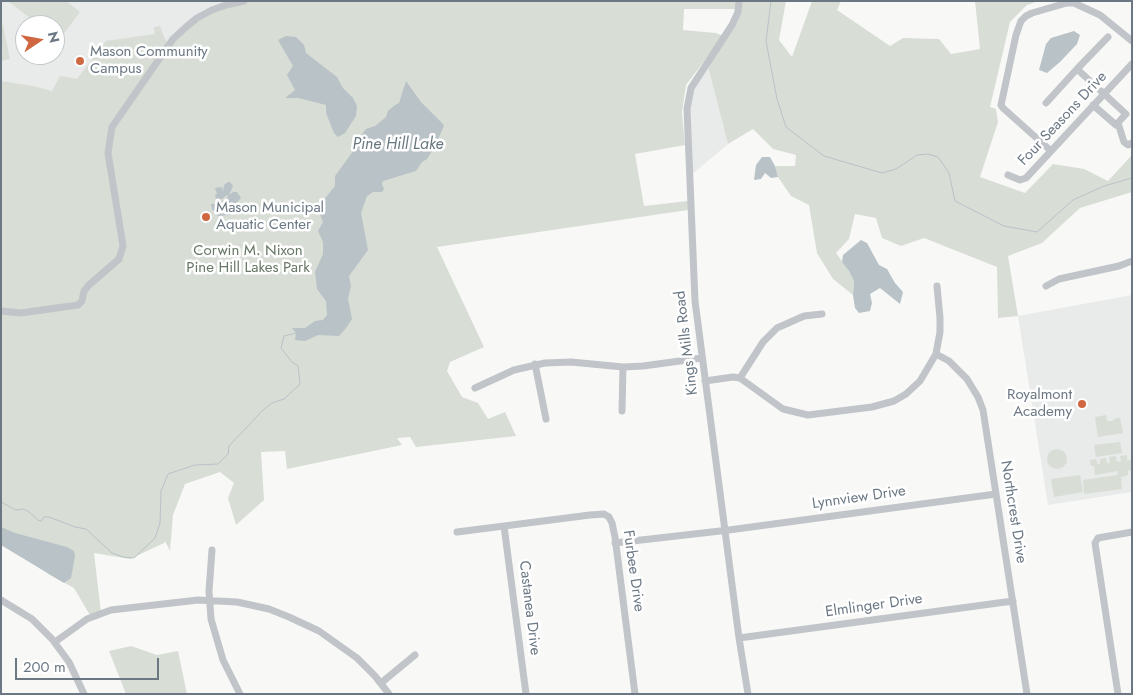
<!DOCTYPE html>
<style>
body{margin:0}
#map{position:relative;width:1133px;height:695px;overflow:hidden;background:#f8f9f7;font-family:Jost,sans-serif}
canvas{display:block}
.frame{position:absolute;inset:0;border:2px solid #6b7884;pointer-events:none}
.north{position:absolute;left:15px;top:15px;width:50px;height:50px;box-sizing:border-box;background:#fff;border:1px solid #c4c9ce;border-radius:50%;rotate:78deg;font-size:14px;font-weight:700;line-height:20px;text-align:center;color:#6b7884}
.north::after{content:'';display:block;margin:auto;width:18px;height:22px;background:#cf6840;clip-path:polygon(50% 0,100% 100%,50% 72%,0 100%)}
.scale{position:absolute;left:15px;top:658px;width:144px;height:22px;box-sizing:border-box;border:2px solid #6b7884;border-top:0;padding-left:6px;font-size:15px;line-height:18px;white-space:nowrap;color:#6b7884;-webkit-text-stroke:4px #fff;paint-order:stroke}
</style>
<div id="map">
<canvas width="1133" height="695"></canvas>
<div class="frame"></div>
<div class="north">N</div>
<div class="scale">200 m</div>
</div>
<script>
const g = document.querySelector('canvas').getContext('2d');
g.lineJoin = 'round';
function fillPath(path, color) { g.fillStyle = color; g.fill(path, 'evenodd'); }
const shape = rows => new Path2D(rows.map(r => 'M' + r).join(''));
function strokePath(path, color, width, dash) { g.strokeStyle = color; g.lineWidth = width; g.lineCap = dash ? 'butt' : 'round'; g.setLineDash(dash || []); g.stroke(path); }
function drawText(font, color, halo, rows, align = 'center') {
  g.font = font + ' Jost,sans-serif'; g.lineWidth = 5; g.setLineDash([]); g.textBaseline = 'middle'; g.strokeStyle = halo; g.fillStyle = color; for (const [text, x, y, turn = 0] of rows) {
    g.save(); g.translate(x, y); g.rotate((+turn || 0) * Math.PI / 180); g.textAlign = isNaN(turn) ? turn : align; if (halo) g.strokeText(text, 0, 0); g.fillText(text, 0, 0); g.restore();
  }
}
fillPath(shape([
 [1,1,244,1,173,39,52,91,34,86,1,81],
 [25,25,55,25,55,55,25,55],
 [707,63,728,144,690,176,688,99],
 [1132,295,1132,492,1048,505,1018,316]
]), '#e9eaea');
fillPath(shape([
 [8,1,66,1,80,12,59,40,55,37,55,25,39,25],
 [244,1,786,1,779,40,792,57,812,1,841,1,837,10,890,46,903,38,939,39,951,54,980,49,975,1,1039,1,1027,5,1010,22,990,107,996,109,998,122,980,177,1025,193,1053,164,1084,169,1108,181,1132,155,1132,192,1080,208,1042,243,1008,256,1018,316,998,318,997,267,924,238,901,246,882,238,876,218,855,214,849,239,836,253,849,271,854,281,853,295,833,279,817,253,809,205,791,196,778,177,775,166,795,166,796,155,773,149,753,129,728,144,707,63,725,37,738,12,737,9,684,9,683,30,716,33,723,36,686,85,682,112,685,145,635,154,644,206,688,201,688,210,437,247,484,347,450,362,447,371,462,397,478,403,488,419,505,412,516,436,416,447,410,437,397,438,402,445,287,469,285,451,261,452,264,500,236,525,228,498,234,483,220,472,185,484,173,515,170,551,165,541,164,543,130,559,94,553,101,613,91,617,74,588,50,575,29,561,1,545,1,81,34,86,52,91,60,76,77,79,106,41,155,34,154,27,160,26,164,37,169,45,186,27,197,18,226,5],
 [1,25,3,25,10,59,1,61],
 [1106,415,1107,421,1112,421,1116,418,1120,418,1123,433,1098,437,1095,417],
 [1120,442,1122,453,1096,457,1094,445],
 '1047 459a10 10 0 1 1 20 0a10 10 0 1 1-20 0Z',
 [1127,455,1127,460,1132,460,1132,470,1128,471,1128,475,1121,477,1122,489,1084,494,1083,480,1118,475,1117,471,1095,475,1094,466,1091,466,1090,460,1096,459,1098,465,1100,464,1100,459,1106,458,1107,463,1110,463,1109,457,1116,456,1117,462,1121,461,1120,456],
 [1080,475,1083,492,1054,497,1051,479],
 [131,646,157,655,178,651,187,694,126,694,109,651]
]), '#d8ddd6');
fillPath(shape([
 [1074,31,1080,35,1077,44,1060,62,1047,73,1039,70,1046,44,1051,38],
 [286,36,296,37,304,45,306,53,337,77,343,88,353,98,357,106,356,116,345,133,338,137,334,133,326,113,326,105,298,98,285,98,295,90,287,75,293,66,278,40],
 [406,81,421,102,442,123,444,126,434,148,427,159,422,162,416,171,383,181,382,184,384,189,382,192,373,192,367,196,361,213,368,250,349,276,351,286,348,299,352,319,346,328,339,336,318,335,305,341,295,340,296,333,292,328,305,328,315,321,323,320,327,315,326,301,317,289,315,272,323,254,323,242,318,231,323,222,316,205,323,201,335,186,335,176,354,150,356,142,366,129,375,126,386,117,388,111,395,105,399,103],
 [762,157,770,157,775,166,778,177,771,178,765,173,761,179,754,180,756,165],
 [228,182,230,182,233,186,229,195,233,192,237,192,241,198,232,208,224,205,232,213,229,215,218,216,212,209,211,204,219,204,228,197,227,195,222,199,216,199,215,195,217,194,215,188,222,187,223,192,224,185],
 [861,240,867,243,879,265,887,269,895,283,903,292,900,304,880,288,870,294,872,303,870,311,859,313,855,308,853,295,854,281,849,271,842,262,843,255],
 [1,527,15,533,67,547,74,551,75,556,71,578,64,583,1,545]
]), '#b9c2c7');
strokePath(shape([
 [771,1,766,41,777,99,786,127,824,156,882,173,896,169,917,155,928,154,938,157,949,173,955,201,1004,226,1037,232,1073,200,1104,186,1132,178],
 [1,502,16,510,24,509,29,512,38,520,41,521,44,517,49,517,75,527,86,529,112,553,123,557,134,558,155,538,160,523,161,491,168,474,195,465,218,464,228,454,229,446,263,410,272,403,284,399,300,384,298,366,292,362,281,348,284,336,297,333]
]), '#b9c2c7', 1);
strokePath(shape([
 [739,1,738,12,732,25,691,88,687,109,695,301,739,638,748,694],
 [1046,103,1077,69],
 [1093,105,1116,125,1126,114,1077,69,1108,37],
 [1118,123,1124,142,1128,145,1132,143],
 [1051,151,1003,108,1001,105,1016,35,1021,21,1026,16,1032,13,1067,3,1074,3,1100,15,1132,41],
 [1008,175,1020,180,1026,178,1132,64],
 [1046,286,1059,279,1119,266,1132,261],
 [1,311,21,313,78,305,82,301,84,291,89,285,119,259,123,246,108,153,112,127,173,39,186,27,197,18,212,10,226,5,244,1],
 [936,354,949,361,967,379,978,397,983,410,1027,694],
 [535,364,546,419],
 [740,378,763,342,777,328,804,316,822,314],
 [705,381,733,377,740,378,783,409,808,415,872,407,894,401,906,394,920,381,936,354,940,332,940,318,937,286],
 [475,388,514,370,545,363,571,362,623,367,643,366,702,358],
 [622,411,623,367],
 [504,526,526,694],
 [457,532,590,515,604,514,609,517,612,523,615,537,635,694],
 [615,543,729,530,996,494],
 [212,550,209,591,211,619,223,660,240,694],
 [1,600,32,619,52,639,69,662,84,694],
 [739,638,1013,601],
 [55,642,87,619,111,610,198,600,237,602,269,609,289,617,319,631,357,658,375,676,389,694],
 [381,683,415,655],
 [1118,694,1095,543,1098,538,1132,532]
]), '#c1c4c8', 7);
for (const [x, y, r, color] of [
 [80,61,5,"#cf6840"],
 [206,217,5,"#cf6840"],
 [1082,404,5,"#cf6840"]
]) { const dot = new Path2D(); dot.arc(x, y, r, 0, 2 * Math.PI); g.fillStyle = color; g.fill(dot); strokePath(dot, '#fff', 2); }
drawText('15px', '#6b7884', '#fff', [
 ["Mason Community",90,52],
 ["Campus",90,69],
 ["Mason Municipal",216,208],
 ["Aquatic Center",216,225],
 ["Royalmont",1072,395,"right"],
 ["Academy",1072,412,"right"]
], 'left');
drawText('15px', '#6b7884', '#fff', [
 ["Four Seasons Drive",1063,119,-47],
 ["Kings Mills Road",687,343,-97],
 ["Lynnview Drive",859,498,-8],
 ["Northcrest Drive",1013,512,81],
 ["Furbee Drive",633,571,82],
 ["Elmlinger Drive",874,606,-8],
 ["Castanea Drive",529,608,83]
]);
drawText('15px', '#677765', '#fff', [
 ["Corwin M. Nixon",248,251],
 ["Pine Hill Lakes Park",248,268]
]);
drawText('italic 16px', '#67777f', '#fff', [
 ["Pine Hill Lake",398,145]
]);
</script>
